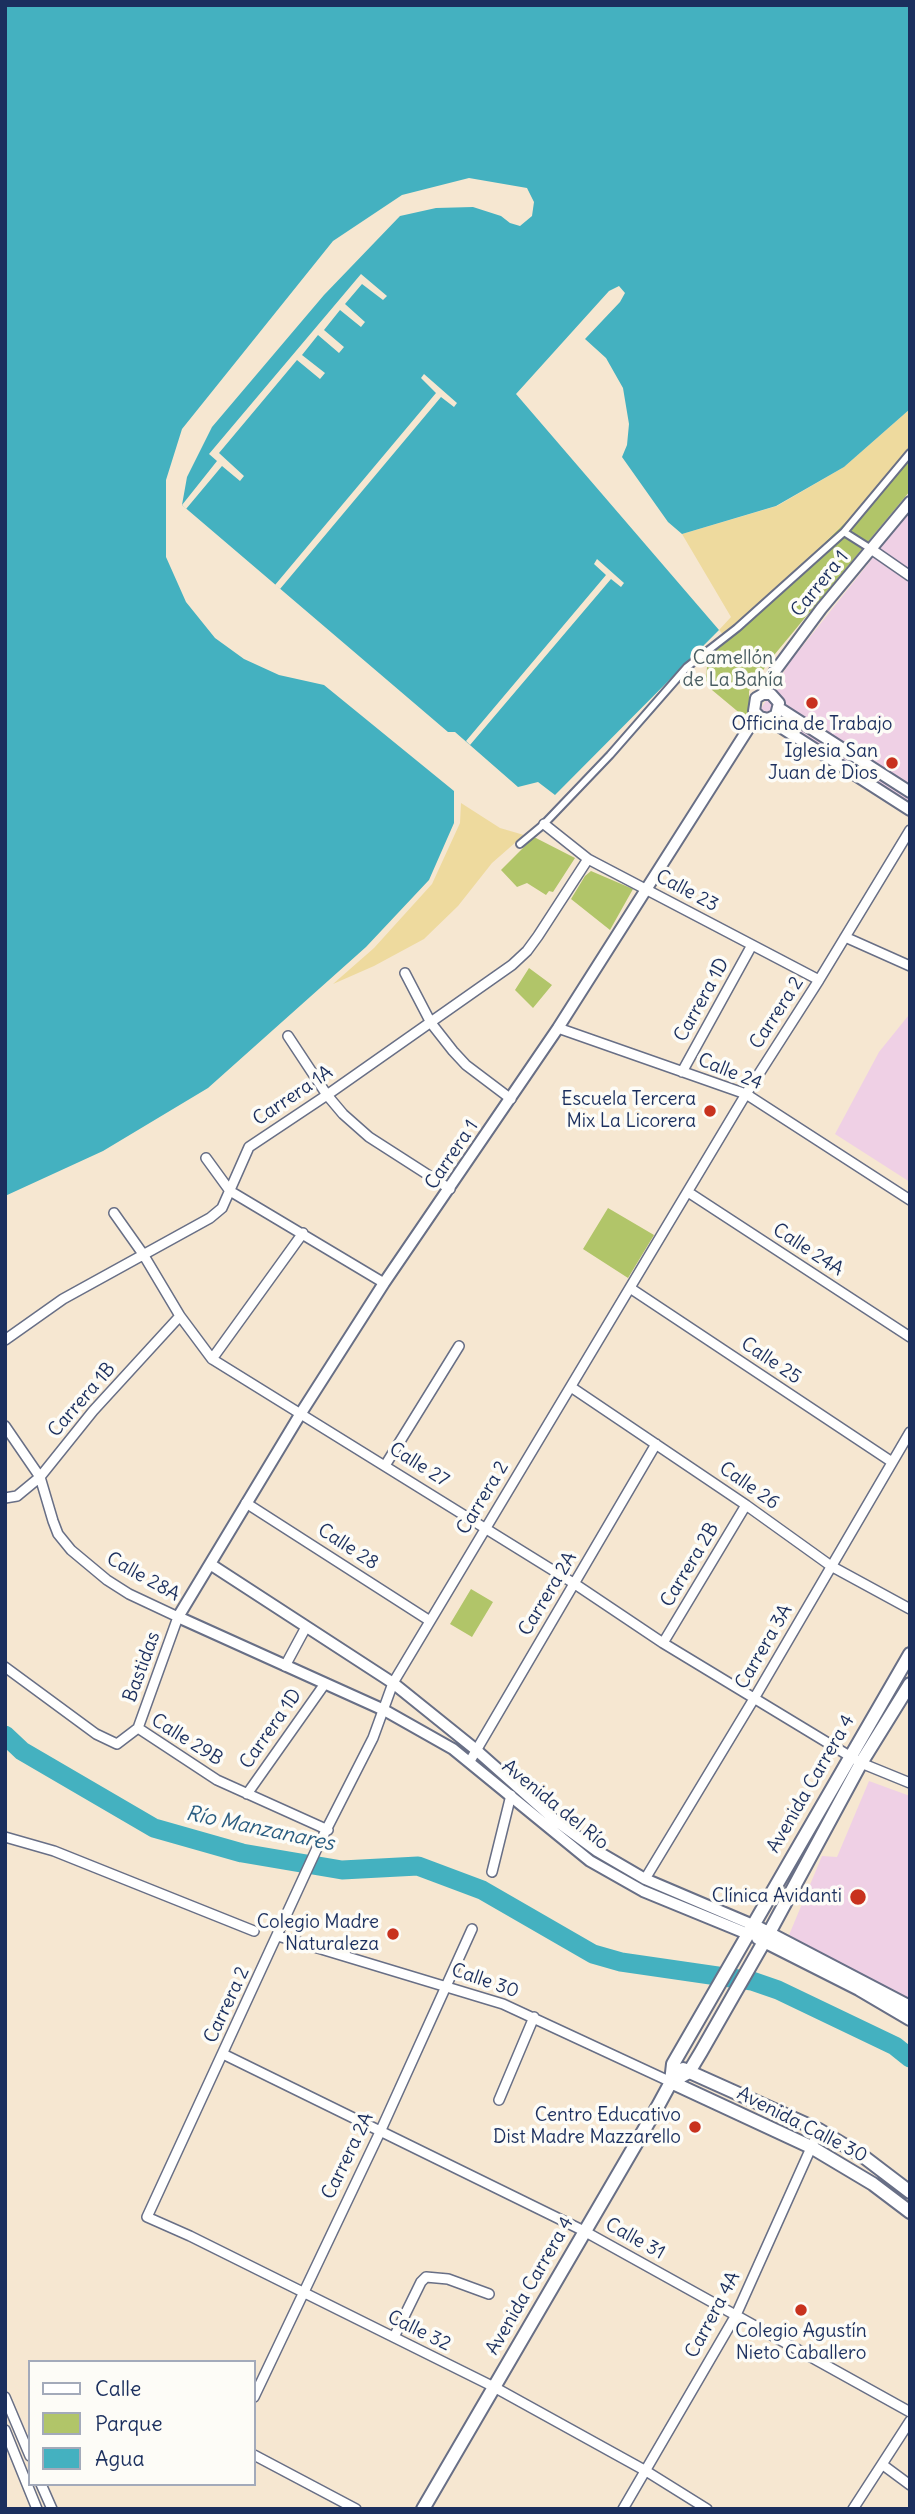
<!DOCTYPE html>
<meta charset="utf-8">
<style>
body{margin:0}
#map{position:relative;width:915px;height:2514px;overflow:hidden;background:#f6e7d1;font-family:Delius,sans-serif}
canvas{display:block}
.frame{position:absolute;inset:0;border:7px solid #1b2f5e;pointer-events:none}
.legend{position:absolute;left:28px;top:2360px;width:228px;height:126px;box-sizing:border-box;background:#fdfcf7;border:2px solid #a3aaba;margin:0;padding:9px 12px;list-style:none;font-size:21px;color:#1b2f5e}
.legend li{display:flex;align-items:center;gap:14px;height:35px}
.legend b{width:35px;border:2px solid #a3aaba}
</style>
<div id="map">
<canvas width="915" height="2514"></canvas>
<div class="frame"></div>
<ul class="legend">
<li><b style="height:9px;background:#fff"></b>Calle</li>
<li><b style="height:19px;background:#b1c569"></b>Parque</li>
<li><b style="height:19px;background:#44b1c0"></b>Agua</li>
</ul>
</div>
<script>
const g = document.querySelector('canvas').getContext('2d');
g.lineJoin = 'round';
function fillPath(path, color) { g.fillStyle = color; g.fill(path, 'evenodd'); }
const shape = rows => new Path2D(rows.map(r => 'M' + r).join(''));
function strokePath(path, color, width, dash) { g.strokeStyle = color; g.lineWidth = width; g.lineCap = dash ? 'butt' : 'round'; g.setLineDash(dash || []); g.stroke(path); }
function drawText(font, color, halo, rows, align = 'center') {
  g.font = font + ' Delius,sans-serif'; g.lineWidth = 7; g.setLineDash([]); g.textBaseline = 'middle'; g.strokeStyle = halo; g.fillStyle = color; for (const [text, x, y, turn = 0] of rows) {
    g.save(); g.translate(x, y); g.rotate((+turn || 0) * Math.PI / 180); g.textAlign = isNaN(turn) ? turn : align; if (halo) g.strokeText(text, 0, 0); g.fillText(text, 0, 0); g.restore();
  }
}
fillPath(shape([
 [910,511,910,811,757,715,790,662],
 [908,1016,910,1017,910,1182,835,1134,879,1052],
 [869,1781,910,1796,910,2003,789,1935,822,1856,837,1857]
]), '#efd0e5');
fillPath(shape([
 [910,447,910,491,770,660,749,691,749,717,742,715,712,690,706,680,707,667,713,654,726,638,855,513],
 [534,837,575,858,553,892,549,891,546,895,527,883,517,887,501,870],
 [591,871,633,889,610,930,571,899,585,876],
 [529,968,552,985,533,1008,515,990],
 [608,1208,654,1235,628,1278,583,1249],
 [471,1589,493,1602,472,1637,450,1624]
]), '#b1c569');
fillPath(shape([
 [910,409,910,447,855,513,726,638,719,630,731,617,682,534,777,506,844,467],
 [461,803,500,828,524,835,492,863,458,906,424,939,374,966,333,984,374,948,432,884,460,823]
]), '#eeda9e');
fillPath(shape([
 [5,5,910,5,910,409,844,467,776,506,682,534,668,522,622,457,627,445,629,424,623,388,606,358,585,339,620,302,625,293,619,286,609,291,516,394,719,630,555,795,538,782,518,787,455,732,448,732,182,505,187,477,212,427,324,295,400,216,436,208,473,207,501,216,510,223,520,226,532,216,534,202,527,188,469,178,402,195,333,241,182,429,166,480,166,557,186,602,215,638,244,659,279,675,324,685,454,791,454,823,429,880,366,947,208,1088,103,1151,5,1196]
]), '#44b1c0');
fillPath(shape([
 [361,274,387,296,383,300,362,284,345,304,365,322,361,327,340,310,324,330,344,347,339,353,318,335,302,355,325,373,320,379,297,360,219,453,244,476,240,481,222,466,186,509,182,505,217,461,209,454],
 [424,374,457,403,454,407,441,397,280,589,275,585,436,393,421,378],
 [597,559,624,583,621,587,611,579,470,745,466,741,606,575,594,564]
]), '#f6e7d1');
strokePath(shape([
 [5,1735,22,1751,154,1828,242,1853,342,1870,418,1866,482,1890,593,1954,621,1962,752,1981,778,1990,895,2046,910,2058]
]), '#44b1c0', 19);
const pedestrian = shape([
 [844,532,910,453],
 [520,844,544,824,610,755,687,667,737,628,844,532,871,549]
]);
const minor = shape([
 [871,549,910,576],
 [544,824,588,859,819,980],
 [845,937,910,966],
 [405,973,431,1023,453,1051,466,1065,511,1099],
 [558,1028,746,1094,910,1200],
 [288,1036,327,1095,343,1114,369,1137,450,1189],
 [682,1072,752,945],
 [206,1158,230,1191,384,1283],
 [688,1192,910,1337],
 [114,1213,143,1254,180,1316,212,1359,575,1584,663,1643,861,1763,910,1783],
 [630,1288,892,1462],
 [5,1340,63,1299,210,1218,222,1208,249,1147,327,1095,512,965,527,951,538,936,588,859],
 [212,1359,303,1233],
 [571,1387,746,1505,831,1566,910,1609],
 [5,1426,40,1477,53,1521,58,1534,71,1550,107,1580,129,1594,178,1617,138,1728,117,1744,96,1734,5,1667],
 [386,1464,459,1346],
 [5,1498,17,1496,40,1477,93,1411,180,1316],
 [246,1503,430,1621],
 [663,1643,746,1505],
 [285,1666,306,1627],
 [138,1728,217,1780,328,1830],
 [470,1761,656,1444],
 [247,1794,324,1685],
 [5,1837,54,1851,254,1931],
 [492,1872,511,1795],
 [645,1879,755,1697,910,1432],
 [278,1936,503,2004,671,2082],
 [223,2054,584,2231,910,2412],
 [499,2100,534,2017],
 [394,2337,421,2282,426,2277,448,2279,489,2294],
 [5,2397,30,2456],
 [254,2397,380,2132,472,1929],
 [5,2430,37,2509],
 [254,2455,356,2509],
 [883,2465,910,2485],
 [41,2484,52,2509],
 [623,2509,736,2315,819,2130],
 [707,2509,646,2471,494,2387,190,2236,147,2217,318,1846,373,1738,393,1683,746,1094,819,980,910,830],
 [853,2509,910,2421]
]);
const tertiary = shape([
 [763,694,771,694,779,703,776,715,768,719,760,717,754,711,756,698,763,694,775,671,821,609,910,502],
 [779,708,910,792],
 [768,719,910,810],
 [210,1564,393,1683,475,1749,555,1820,597,1851,645,1879,753,1925],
 [748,1934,643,1891,590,1861,453,1749,384,1710,178,1617,301,1413,384,1283,558,1028,757,715]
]);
const secondary = shape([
 [753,1925,910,2007],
 [758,1938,859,1989,910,2019],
 [683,2069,819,2130,864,2157,910,2192],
 [671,2082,689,2072,701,2052,769,1933,861,1763,910,1684],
 [671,2082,811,2147,873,2184,910,2212],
 [423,2509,658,2106,671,2082,673,2064,910,1654]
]);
strokePath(pedestrian, '#686f86', 10);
strokePath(minor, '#686f86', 12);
strokePath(tertiary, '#686f86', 14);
strokePath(secondary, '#686f86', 16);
strokePath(pedestrian, '#fff', 6);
strokePath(minor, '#fff', 9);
strokePath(tertiary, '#fff', 10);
strokePath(secondary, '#fff', 12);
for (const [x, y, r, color] of [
 [812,703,7,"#c8321e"],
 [892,763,7,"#c8321e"],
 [710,1111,7,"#c8321e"],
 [858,1897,9,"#c8321e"],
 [393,1934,7,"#c8321e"],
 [695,2127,7,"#c8321e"],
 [801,2310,7,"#c8321e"]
]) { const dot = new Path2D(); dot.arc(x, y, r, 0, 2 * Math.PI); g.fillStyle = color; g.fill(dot); strokePath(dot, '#fdfcf7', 2.5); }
drawText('19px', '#1b2f5e', '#fdfcf7', [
 ["Carrera 1",820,584,-51],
 ["Calle 23",687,891,28],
 ["Carrera 1D",702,1000,-61],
 ["Carrera 2",777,1013,-57],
 ["Calle 24",730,1072,22],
 ["Carrera 1A",293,1096,-34],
 ["Carrera 1",452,1155,-56],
 ["Calle 24A",808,1250,33],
 ["Calle 25",771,1361,34],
 ["Carrera 1B",82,1400,-49],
 ["Calle 27",419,1465,32],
 ["Calle 26",749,1486,35],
 ["Carrera 2",483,1498,-59],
 ["Calle 28",348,1547,33],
 ["Carrera 2B",690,1565,-59],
 ["Calle 28A",143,1577,29],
 ["Carrera 2A",548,1594,-59],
 ["Carrera 3A",764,1647,-60],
 ["Bastidas",142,1667,-70],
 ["Carrera 1D",271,1729,-55],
 ["Calle 29B",187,1740,32],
 ["Avenida Carrera 4",811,1784,-60],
 ["Avenida del Río",555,1805,39],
 ["Calle 30",485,1981,19],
 ["Carrera 2",227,2005,-65],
 ["Avenida Calle 30",802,2125,27],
 ["Carrera 2A",348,2156,-64],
 ["Calle 31",635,2239,29],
 ["Avenida Carrera 4",530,2286,-60],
 ["Carrera 4A",713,2315,-62],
 ["Calle 32",419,2331,26]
]);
drawText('19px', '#485c61', '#fdfcf7', [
 ["Camellón",733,659],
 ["de La Bahía",733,681]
]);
drawText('19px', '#1b2f5e', '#fdfcf7', [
 ["Officina de Trabajo",812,725,"center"],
 ["Iglesia San",878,752],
 ["Juan de Dios",878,774],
 ["Escuela Tercera",696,1100],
 ["Mix La Licorera",696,1122],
 ["Clínica Avidanti",842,1897],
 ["Colegio Madre",379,1923],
 ["Naturaleza",379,1945],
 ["Centro Educativo",681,2116],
 ["Dist Madre Mazzarello",681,2138],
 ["Colegio Agustín",801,2332,"center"],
 ["Nieto Caballero",801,2354,"center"]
], 'right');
drawText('italic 21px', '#295c80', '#fdfcf7', [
 ["Río Manzanares",260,1829,12]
]);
</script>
